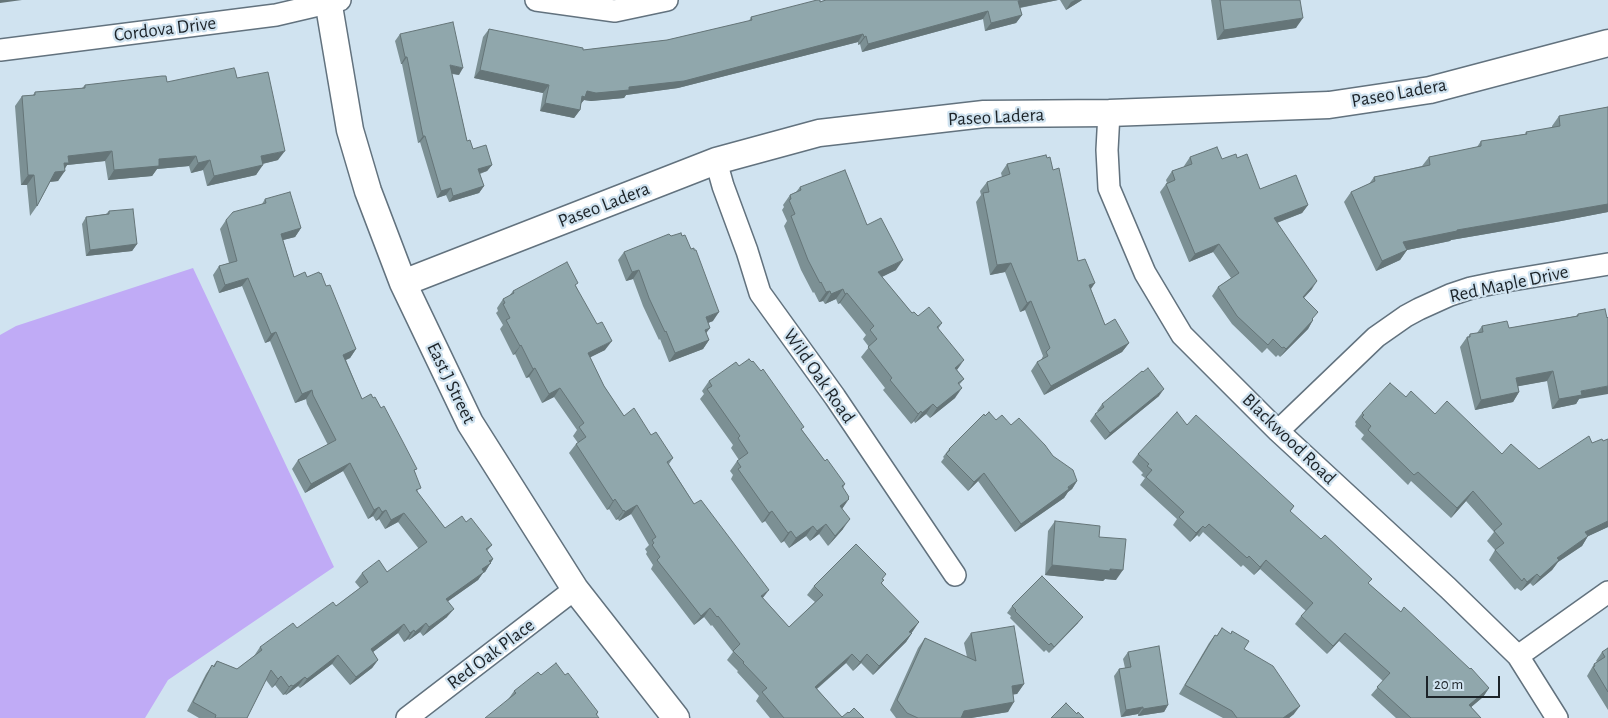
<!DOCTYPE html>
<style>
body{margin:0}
#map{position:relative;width:1608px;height:718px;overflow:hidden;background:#d0e3f0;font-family:"Alegreya Sans",sans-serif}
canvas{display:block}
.scale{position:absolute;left:1426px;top:676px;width:74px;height:22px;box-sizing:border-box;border:2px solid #1c2328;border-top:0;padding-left:6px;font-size:15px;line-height:18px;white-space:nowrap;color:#1c2328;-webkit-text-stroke:4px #d0e3f0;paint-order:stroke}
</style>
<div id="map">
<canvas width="1608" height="718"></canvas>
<div class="scale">20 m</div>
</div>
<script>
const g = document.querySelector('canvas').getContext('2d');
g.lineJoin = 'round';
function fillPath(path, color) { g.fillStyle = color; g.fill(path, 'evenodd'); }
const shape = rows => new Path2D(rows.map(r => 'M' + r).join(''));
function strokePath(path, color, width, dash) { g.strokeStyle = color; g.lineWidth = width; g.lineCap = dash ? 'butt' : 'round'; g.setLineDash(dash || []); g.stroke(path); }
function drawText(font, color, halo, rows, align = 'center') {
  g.font = font + ' "Alegreya Sans",sans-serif'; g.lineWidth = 4.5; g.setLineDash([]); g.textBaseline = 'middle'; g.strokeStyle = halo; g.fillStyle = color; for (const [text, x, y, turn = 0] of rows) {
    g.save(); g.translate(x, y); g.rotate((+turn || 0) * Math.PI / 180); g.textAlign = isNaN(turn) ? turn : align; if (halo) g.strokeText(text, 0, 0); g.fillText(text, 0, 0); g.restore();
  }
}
fillPath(shape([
 [193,268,334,567,168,680,145,718,0,718,0,335,16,326]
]), '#c0abf6');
const minor = shape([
 [536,0,615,11,667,0],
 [0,50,276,15,340,0],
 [1109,113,1107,150,1109,188,1145,273,1182,335,1278,431,1448,588,1518,656,1557,718],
 [716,161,723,186,747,251,760,293,835,397,955,575],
 [1278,431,1376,337,1406,316,1419,309,1450,295,1471,288,1500,282,1608,264],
 [1518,656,1608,592],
 [407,718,575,589]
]);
const tertiary = shape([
 [328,0,350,130,368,191,403,283,470,423,575,589,676,718],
 [403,283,716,161,819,133,984,114,1109,113,1329,105,1430,90,1608,43]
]);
strokePath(minor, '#62727e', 24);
strokePath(tertiary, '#62727e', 29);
strokePath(minor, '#fff', 21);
strokePath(tertiary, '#fff', 26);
fillPath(shape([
 [826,0,1058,0,1020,8,1022,15,1016,23,985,31,983,19,862,52,860,44,858,45,858,42,678,88,626,95,624,98,591,101,584,100,581,103,580,110,574,118,540,111,543,93,474,78,483,37,489,29,583,50,667,40,749,21,751,17],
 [1060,0,1082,0,1066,10],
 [1211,0,1300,0,1296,28,1217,40],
 [400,34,459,75,452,74,467,141,473,149,492,165,487,171,480,174,484,186,479,193,449,202,446,195,437,198,420,142,418,143,402,64,401,64,395,41],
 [237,78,278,160,262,164,256,175,207,186,203,170,191,173,189,166,157,169,152,176,108,180,105,161,67,165,58,181,50,182,37,206,30,216,27,185,21,185,15,106,22,96,33,95,35,92,82,88,85,85,167,82],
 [1608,107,1608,212,1556,222,1451,240,1450,241,1407,250,1400,260,1376,271,1344,202,1351,192,1369,184,1374,177,1422,166,1429,157,1477,147,1481,141,1525,134,1526,132,1552,128,1552,126,1559,116],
 [1190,157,1222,159,1237,158,1260,189,1308,205,1302,213,1277,223,1312,289,1304,298,1313,320,1308,329,1280,357,1278,355,1276,357,1267,348,1262,353,1232,324,1212,296,1218,287,1231,278,1213,252,1189,262,1160,192,1166,184,1167,183,1166,180,1172,171,1184,167,1184,166],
 [1047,158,1053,170,1078,261,1091,289,1105,325,1129,343,1122,352,1044,395,1031,371,1037,362,1041,360,1043,356,1025,310,1020,312,1005,272,990,275,976,202,981,195,980,191,987,182,1002,177,1001,173,1007,164],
 [800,187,867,225,896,270,882,277,912,313,918,316,942,323,938,329,957,370,964,379,959,385,955,398,930,418,926,414,915,423,914,421,911,424,883,390,885,388,861,357,869,347,863,339,866,335,840,303,838,304,836,299,825,304,823,301,819,302,814,292,813,293,801,270,784,226,787,221,782,210,784,207,783,205,790,195,796,192],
 [265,199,301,228,295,237,283,240,294,277,307,277,326,286,356,349,350,358,346,360,362,399,415,472,418,493,445,528,466,522,492,545,487,551,493,559,485,572,483,573,478,580,448,601,447,617,423,636,420,632,409,640,408,639,404,642,398,633,373,652,378,660,372,668,350,685,332,664,300,688,298,686,286,695,285,694,283,695,275,685,272,688,266,680,247,718,199,718,187,711,206,674,212,665,213,666,217,661,237,669,254,656,260,647,297,628,336,606,360,588,355,582,362,573,387,572,419,549,398,522,385,529,379,519,376,521,373,516,368,519,343,471,305,493,292,469,298,460,328,445,307,404,306,399,295,403,270,341,265,343,242,286,219,293,213,275,219,266,229,263,220,229,226,220,262,204],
 [109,211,137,244,132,251,86,256,82,224,86,217,106,214],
 [624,252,713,321,708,323,706,334,709,340,703,349,669,362,660,339,659,340,643,306,633,279,626,281,618,260],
 [576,286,605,350,590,357,604,386,624,416,651,435,673,458,669,464,694,504,763,598,789,627,815,602,807,595,814,586,883,579,882,583,913,631,911,633,912,633,906,642,873,675,861,663,853,671,846,663,817,689,842,717,849,713,864,718,770,718,756,701,759,696,737,672,738,671,727,660,733,652,712,625,711,626,704,617,694,625,651,569,653,565,646,554,647,552,645,549,649,545,631,514,619,521,618,519,616,520,609,509,607,510,569,453,576,444,578,443,573,436,577,430,554,397,542,403,529,377,526,378,515,354,513,355,500,329,503,325,496,313,498,311,497,308,503,299,509,296,513,291],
 [1578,314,1579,399,1576,404,1552,409,1547,381,1518,386,1519,392,1513,402,1475,410,1460,347,1467,337,1468,337,1470,334,1477,333,1482,326,1509,328,1576,316],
 [739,366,802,430,825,461,845,484,843,488,848,498,842,509,843,529,828,546,819,534,810,541,806,536,789,548,784,541,781,543,765,521,762,523,731,479,733,475,730,471,737,461,739,460,731,448,733,445,700,399,704,394,702,391,709,381],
 [1159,396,1105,440,1090,421,1095,414,1098,412,1097,411,1102,404],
 [1406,397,1435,414,1502,454,1539,469,1592,443,1603,441,1608,439,1608,527,1588,536,1582,546,1558,562,1552,570,1533,586,1530,583,1521,591,1517,588,1515,590,1489,560,1495,550,1487,541,1494,532,1466,501,1451,518,1411,481,1408,485,1361,439,1364,435,1355,426,1356,424,1355,422,1362,413],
 [985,416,1011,425,1053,456,1077,481,1072,489,1068,492,1064,498,1015,532,978,481,968,491,941,462,944,458,943,457,949,449],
 [1187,425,1294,506,1290,512,1369,584,1489,688,1483,697,1471,707,1481,718,1396,718,1371,695,1383,681,1339,641,1327,654,1295,624,1301,616,1306,611,1260,569,1254,575,1243,565,1241,567,1203,532,1199,537,1197,535,1190,542,1173,525,1177,519,1140,485,1145,478,1141,475,1143,473,1132,462,1138,454],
 [1055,521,1099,537,1116,580,1105,579,1103,581,1045,575,1048,531],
 [1012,606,1078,623,1049,653,1046,650,1044,652,1010,618,1011,616,1007,613],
 [1222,628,1244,649,1294,714,1289,718,1223,718,1179,694,1209,643,1215,635,1217,636],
 [971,633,1024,684,1017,694,1013,694,1008,712,971,718,896,718,890,710,918,648,925,638,967,657,964,643],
 [1608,648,1608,710,1587,676,1594,664,1597,662,1596,661,1602,652],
 [1128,652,1168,705,1164,712,1138,716,1138,714,1121,717,1114,676,1119,669,1125,668,1123,659],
 [541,675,565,675,598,712,597,715,507,701,514,691]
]), '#7c9094');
fillPath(shape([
 [0,0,22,0,0,3],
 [1024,0,1058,0,1013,9,1018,1],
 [1075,0,1082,0,1066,10,1071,2],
 [988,11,983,19,862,52,868,44],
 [1022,15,1016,23,985,31,991,23],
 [1303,18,1296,28,1217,40,1224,30],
 [863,34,858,42,678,88,626,95,624,98,591,101,584,100,580,105,577,104,587,91,629,87],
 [866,36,860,44,858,45,864,37],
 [405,57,407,57,402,64,401,64],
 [450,65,463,68,459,75,446,72],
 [480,70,549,85,543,93,474,78],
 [545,103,580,110,574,118,540,111],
 [423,136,425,136,420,142,418,143],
 [112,151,105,161,67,165,63,171,65,171,58,181,48,182,55,172,68,156],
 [285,151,278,160,254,166,261,156],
 [196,156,189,166,157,169,152,176,108,180,114,170,159,159],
 [210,160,203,170,191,173,198,163],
 [263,165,256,175,207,186,214,176],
 [492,165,487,171,474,175,478,169],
 [28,175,34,175,27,185,21,185],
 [484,186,479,193,449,202,453,196],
 [451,188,446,195,437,198,441,191],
 [1608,204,1608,212,1556,222,1451,240,1450,241,1407,250,1400,260,1376,271,1382,261,1403,242,1457,230],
 [1308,205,1302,213,1268,226,1274,218],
 [301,228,295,237,275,242,281,234],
 [137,244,132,251,86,256,90,250],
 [1219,244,1213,252,1189,262,1195,254],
 [903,260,896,270,871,282,878,272],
 [1011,263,1005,272,990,275,997,265],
 [639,270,633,279,626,281,632,272],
 [248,278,242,286,219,293,225,285],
 [1317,281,1312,289,1297,305,1303,297],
 [1095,283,1089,292,1089,285],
 [843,289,836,299,825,304,831,294],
 [830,291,823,301,819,302,826,292],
 [847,293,840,303,838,304,845,294],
 [1031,301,1025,310,1020,312,1027,303],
 [719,312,713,321,700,326,706,317],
 [1313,320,1308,329,1280,357,1286,349],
 [710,328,704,336,705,330],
 [276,332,270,341,265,343,271,334],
 [709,340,703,349,669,362,675,353],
 [612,341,605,350,581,362,588,353],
 [1129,343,1122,352,1044,395,1051,386],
 [521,345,515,354,513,355,520,346],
 [356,349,350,358,337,364,343,355],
 [964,360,957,370,955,368],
 [535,368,529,377,526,378,533,369],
 [1553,371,1547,381,1509,388,1516,378],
 [1608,386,1608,394,1579,399,1576,404,1552,409,1559,399,1581,391],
 [560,388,554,397,542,403,549,394],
 [962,388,955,398,930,418,937,408],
 [1164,389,1159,396,1105,440,1110,433],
 [312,390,306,399,295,403,302,394],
 [1519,392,1513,402,1475,410,1481,400],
 [933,404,926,414,915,423,922,413],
 [921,411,914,421,911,424,918,414],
 [350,463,343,471,305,493,311,484],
 [984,473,978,481,968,491,974,482],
 [1077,481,1072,489,1068,492,1064,498,1015,532,1021,524],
 [1473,491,1466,501,1451,518,1457,508],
 [615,499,609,509,607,510,613,501],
 [849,499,842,509,840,506],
 [637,505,631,514,619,521,625,512],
 [379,507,373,516,368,519,374,510],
 [386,510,379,519,376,521,382,512],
 [624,510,618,519,616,520,623,511],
 [772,511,765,521,762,523,769,513],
 [404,513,398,522,385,529,391,520],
 [850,519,843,529,828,546,835,536],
 [1608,521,1608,527,1578,541,1585,532],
 [826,524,819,534,810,541,817,531],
 [813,526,806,536,789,548,796,538],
 [1203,526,1197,535,1190,542,1196,533],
 [791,531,784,541,781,543,788,533],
 [1588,536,1582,546,1558,562,1552,570,1533,586,1540,577,1557,558],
 [493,559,485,572,483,573,478,580,440,607,446,599,482,569,489,561],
 [1266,560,1260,569,1254,575,1260,567],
 [1052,565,1110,569,1123,570,1116,580,1105,579,1103,581,1045,575],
 [1537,574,1530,583,1521,591,1527,582],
 [769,590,762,599,761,596],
 [710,608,704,617,694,625,701,616],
 [454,609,447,617,423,636,429,627],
 [1083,617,1078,623,1049,653,1054,647],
 [919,622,913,631,903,641,909,632],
 [426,623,420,632,409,640,415,632],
 [404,624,398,633,365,658,371,649],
 [414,630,408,639,404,642,410,633],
 [912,633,906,642,873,675,879,666],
 [1345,633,1339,641,1327,654,1333,646],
 [852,654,846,663,808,696,815,687],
 [867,654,861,663,853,671,860,662],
 [338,655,332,664,300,688,307,679],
 [378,660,372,668,350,685,356,677],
 [281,676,275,685,272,688,278,679],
 [305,677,298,686,286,695,293,686],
 [1024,684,1017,694,1005,696,1012,686],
 [291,685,285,694,283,695,289,687],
 [1489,688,1483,697,1463,714,1469,705],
 [1014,702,1008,712,971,718,959,718,964,711],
 [1168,705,1164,712,1138,716,1143,709],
 [1300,706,1294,714,1289,718,1283,718],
 [1143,707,1138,714,1121,717,1126,710]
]), '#657578');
const building = shape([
 [817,0,820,0,820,2,826,0,1024,0,1018,1,1022,15,991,23,988,11,868,44,866,36,864,37,863,34,684,81,629,87,629,90,596,93,587,91,585,97,582,96,580,110,545,103,549,85,480,70,489,29,583,48,583,50,667,40,752,20,751,17,817,0],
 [1220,0,1300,0,1303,18,1224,30,1220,0],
 [453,22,463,68,450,65,467,141,470,140,473,149,486,145,492,165,478,169,484,186,453,196,451,188,441,191,425,136,423,136,407,57,405,57,400,34,453,22],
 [234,68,235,70,237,78,268,72,285,151,261,156,263,165,214,176,210,160,198,163,196,156,159,159,159,166,114,170,112,151,68,156,69,163,64,163,65,171,55,172,37,206,34,175,28,175,22,96,35,95,35,92,85,88,85,85,162,76,166,76,167,82,234,68],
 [1608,107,1608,204,1457,230,1457,231,1403,242,1407,250,1382,261,1351,192,1375,181,1374,177,1430,165,1429,157,1481,146,1481,141,1527,134,1526,132,1560,126,1559,116,1608,107],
 [1217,147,1222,159,1236,154,1237,158,1247,154,1260,189,1296,175,1308,205,1274,218,1317,281,1303,297,1318,312,1312,319,1313,320,1286,349,1284,347,1282,348,1273,339,1268,345,1237,316,1218,287,1239,273,1219,244,1195,254,1166,184,1175,180,1172,171,1192,164,1190,157,1217,147],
 [1046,155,1047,158,1050,157,1053,170,1059,168,1078,261,1085,259,1095,283,1089,285,1105,325,1115,319,1129,343,1051,386,1037,362,1048,356,1046,352,1050,348,1031,301,1027,303,1011,263,997,265,983,193,989,192,987,182,1010,174,1007,164,1046,155],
 [845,170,867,225,881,218,903,260,878,272,912,313,914,312,918,316,929,307,942,323,937,327,964,360,955,368,964,379,958,383,962,388,937,408,933,404,922,413,921,411,918,414,890,380,892,378,868,347,877,339,870,330,874,326,847,293,845,294,843,289,831,294,830,291,826,292,821,282,820,283,808,260,791,216,795,214,789,200,791,199,790,195,801,190,800,187,845,170],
 [290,192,301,228,281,234,294,277,305,272,307,277,319,272,320,274,321,273,326,286,330,285,356,349,343,355,362,399,371,394,373,398,375,397,381,408,384,406,403,442,417,469,414,470,421,488,416,490,445,528,462,516,466,522,471,518,492,545,486,549,493,559,489,561,491,563,482,569,484,572,446,599,454,609,429,627,426,623,415,632,414,630,410,633,404,624,371,649,378,660,356,677,338,655,307,679,305,677,293,686,291,685,289,687,281,676,278,679,271,670,247,718,215,718,216,715,193,702,212,665,214,667,217,661,237,669,262,650,260,647,293,623,297,628,333,602,336,606,368,582,362,573,379,560,387,572,427,542,404,513,391,520,386,510,382,512,379,507,374,510,350,463,311,484,298,460,336,440,313,395,312,390,302,394,276,332,271,334,248,278,225,285,219,266,237,261,226,220,233,212,266,203,265,199,290,192],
 [133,209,137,244,90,250,86,217,109,214,109,211,133,209],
 [681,233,682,236,685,235,691,249,694,248,694,250,696,250,719,312,706,317,710,328,705,330,709,340,675,353,666,331,665,332,649,298,639,270,632,272,624,252,669,234,671,236,681,233],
 [567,262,578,283,575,285,597,324,602,322,612,341,588,353,604,386,624,416,634,408,651,435,656,432,673,458,667,462,694,504,701,500,769,590,761,596,789,627,823,595,814,586,856,544,886,574,882,579,884,580,881,583,919,622,909,632,912,633,879,666,867,654,860,662,852,654,815,687,842,717,848,712,849,713,854,708,864,718,784,718,762,692,767,688,743,663,744,662,733,651,740,644,718,616,717,617,710,608,701,616,657,560,660,557,652,545,654,543,652,540,656,537,637,505,625,512,624,510,623,511,615,499,613,501,576,444,586,437,579,427,584,423,560,388,549,394,535,368,533,369,521,345,520,346,506,320,510,318,503,304,505,303,503,299,514,293,513,291,567,262],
 [1605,309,1607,318,1608,317,1608,386,1581,391,1582,395,1559,399,1553,371,1516,378,1519,392,1481,400,1467,337,1470,337,1470,334,1483,332,1482,326,1507,321,1509,328,1578,316,1578,314,1605,309],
 [749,359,752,362,753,361,761,371,763,369,804,427,801,429,825,461,827,459,845,484,842,486,849,497,848,498,849,499,840,506,850,519,835,536,826,524,817,531,813,526,796,538,791,531,788,533,772,511,769,513,738,469,741,467,737,461,748,453,738,438,740,436,707,389,712,386,709,381,736,362,739,366,749,359],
 [1148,368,1164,389,1110,433,1095,414,1104,407,1102,404,1142,371,1143,372,1148,368],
 [1390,383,1406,397,1411,391,1435,414,1447,401,1502,454,1511,444,1539,469,1589,436,1592,443,1602,439,1603,441,1608,439,1608,521,1585,532,1588,536,1557,558,1559,560,1540,577,1537,574,1527,582,1524,578,1522,581,1495,550,1504,543,1494,531,1502,524,1473,491,1457,508,1418,472,1414,475,1368,430,1371,426,1362,417,1364,415,1362,413,1390,383],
 [989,412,996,420,1002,415,1011,425,1019,418,1045,445,1053,456,1073,470,1077,481,1068,487,1069,489,1021,524,984,473,974,482,946,454,950,450,949,449,984,414,985,416,989,412],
 [1177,412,1187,425,1196,415,1294,506,1290,511,1321,539,1325,535,1372,579,1368,583,1401,612,1404,607,1470,669,1471,668,1489,688,1469,705,1481,718,1411,718,1377,687,1390,673,1345,633,1333,646,1301,616,1313,603,1266,560,1260,567,1249,556,1247,558,1209,524,1205,528,1203,526,1196,533,1179,517,1184,512,1146,477,1152,470,1147,466,1149,464,1138,454,1177,412],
 [1055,521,1100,526,1099,537,1126,539,1123,570,1110,569,1110,571,1052,565,1055,521],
 [1042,576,1083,617,1054,647,1051,643,1049,645,1015,611,1016,610,1012,606,1042,576],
 [1014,626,1024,684,1012,686,1014,702,964,711,961,718,918,718,907,713,897,700,925,638,976,661,971,633,1014,626],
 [1222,628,1231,634,1232,631,1249,641,1244,649,1273,666,1300,706,1283,718,1237,718,1232,711,1185,685,1215,635,1217,636,1222,628],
 [1159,646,1168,705,1143,709,1143,707,1126,710,1119,669,1131,667,1128,652,1159,646],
 [1608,648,1608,692,1593,667,1595,666,1594,664,1605,657,1602,652,1608,648],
 [556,663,565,675,568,673,598,712,596,714,599,718,485,718,516,693,514,691,538,672,541,675,556,663],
 [1066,703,1077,714,1078,712,1084,718,1051,718,1066,703]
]);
fillPath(building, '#90a7ac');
strokePath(building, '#657578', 1);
drawText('19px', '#1c2328', '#d0e3f0', [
 ["Cordova Drive",165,29,-7],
 ["Paseo Ladera",1399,93,-10],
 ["Paseo Ladera",996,117,-3],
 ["Paseo Ladera",604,205,-21],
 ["Red Maple Drive",1509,284,-12],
 ["Wild Oak Road",819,376,55],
 ["East J Street",451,383,64],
 ["Blackwood Road",1289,439,44],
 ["Red Oak Place",491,654,-37]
]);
</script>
